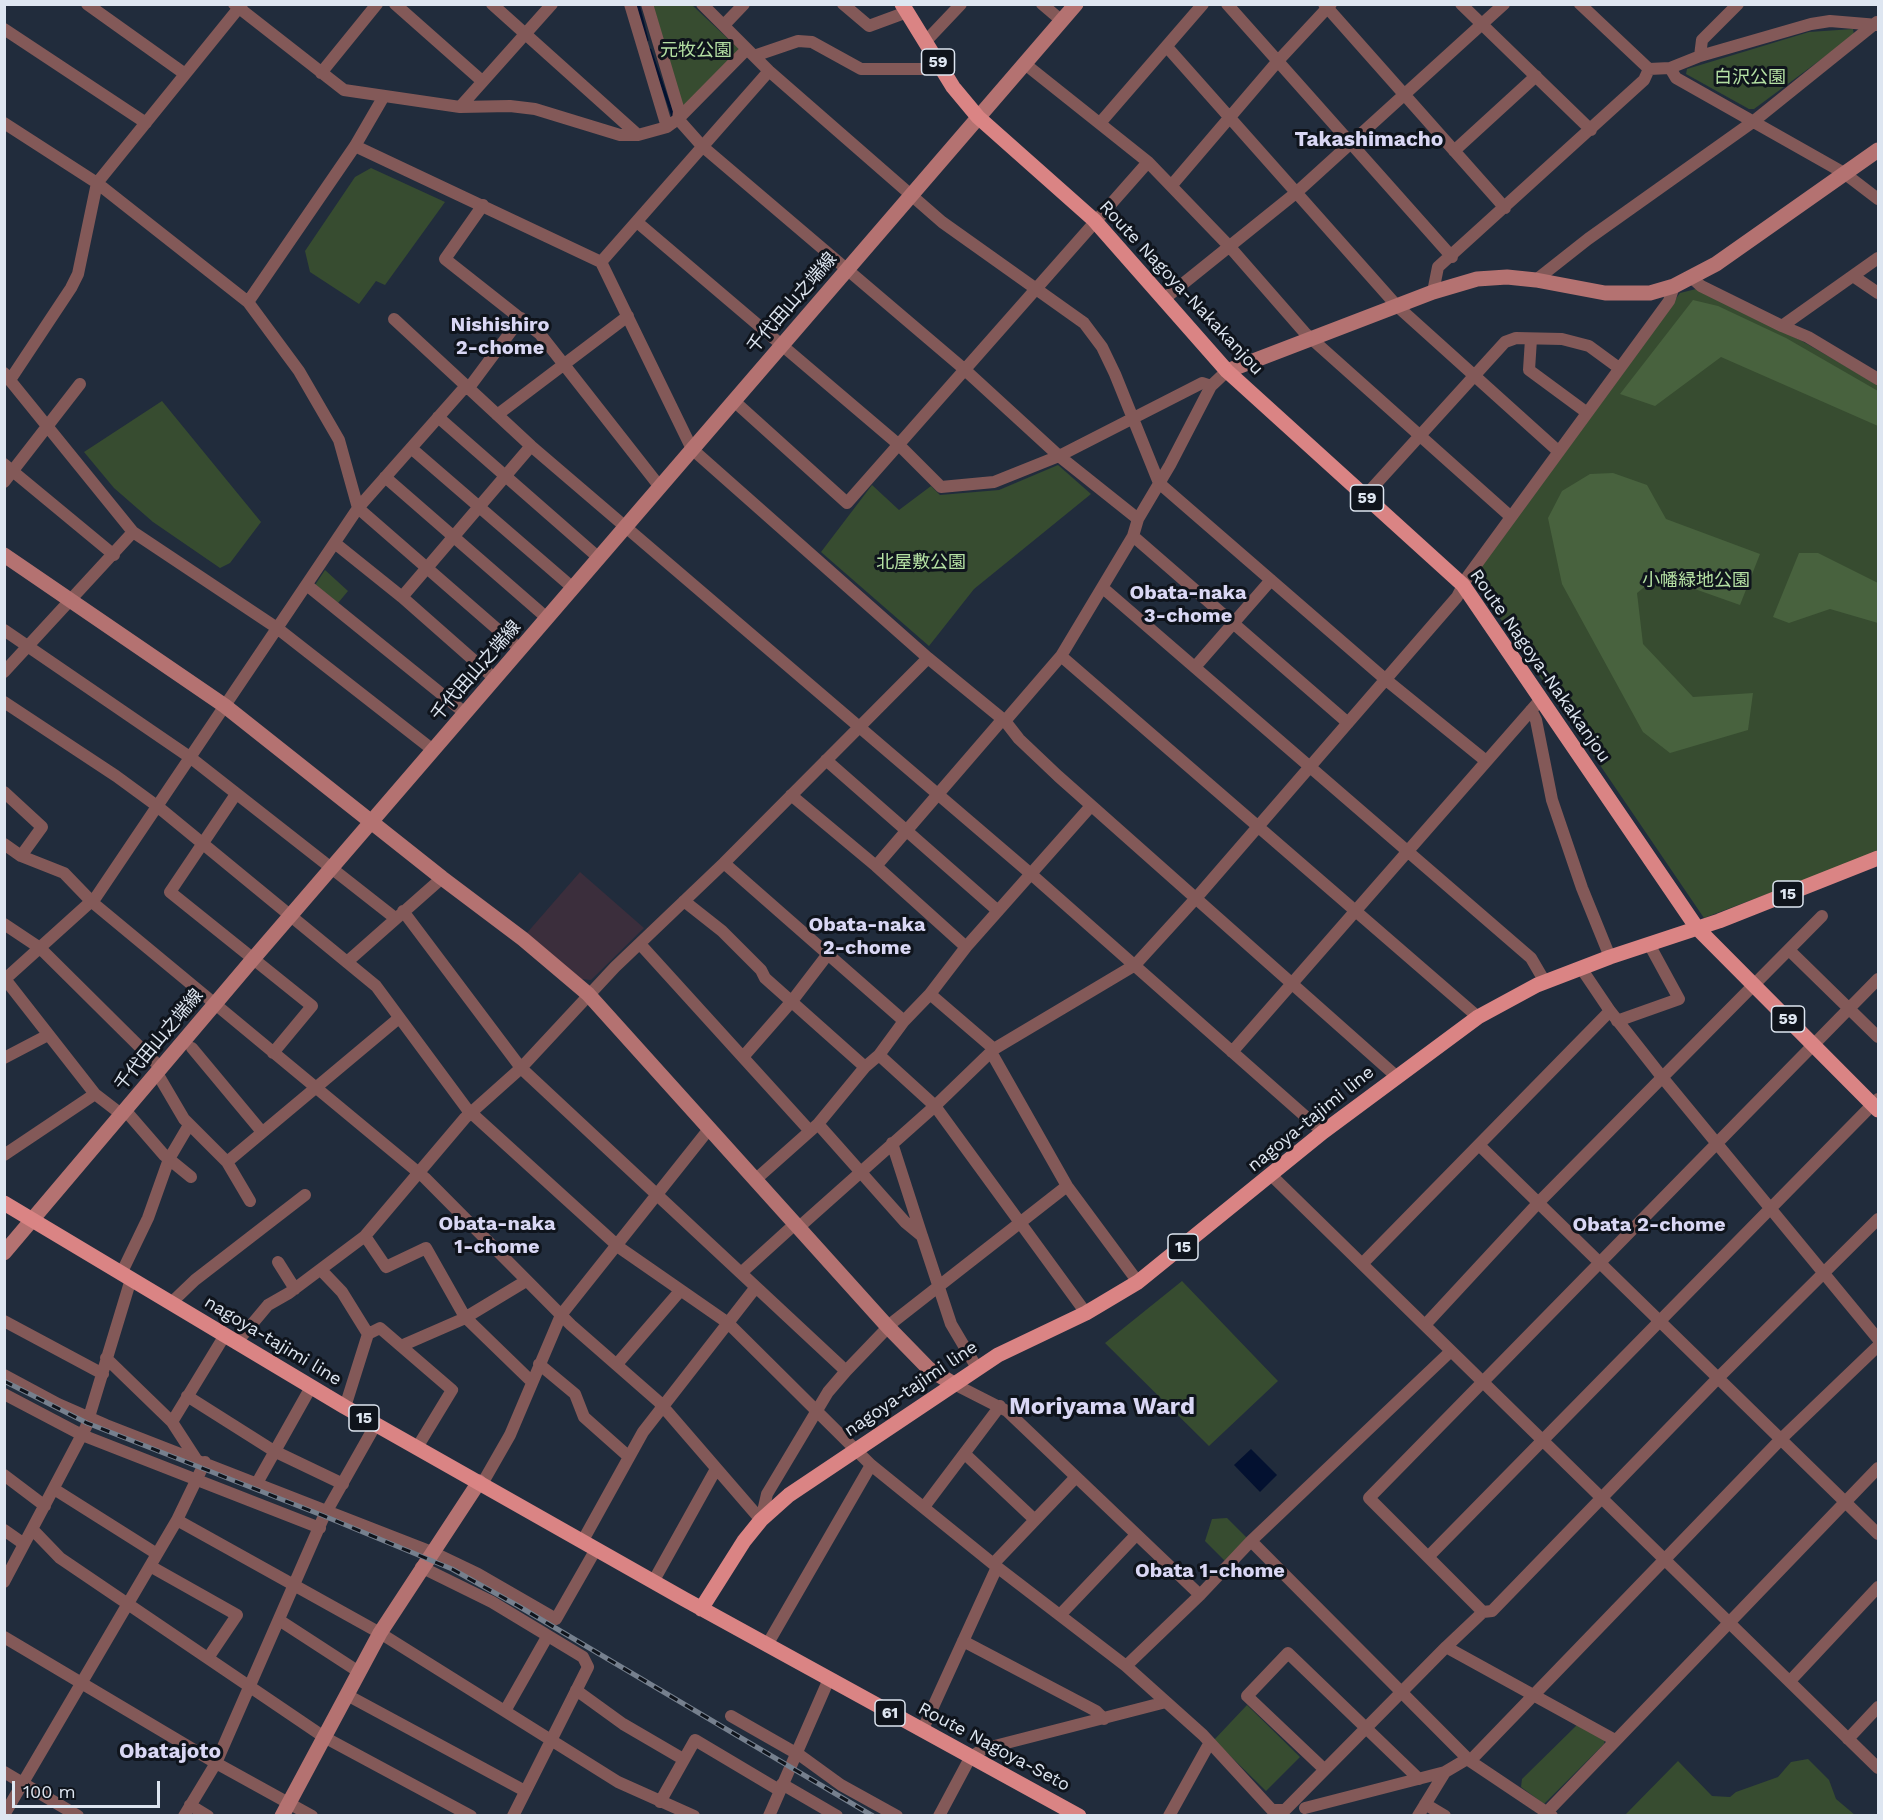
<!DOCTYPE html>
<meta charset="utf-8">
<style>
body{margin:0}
#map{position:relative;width:1883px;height:1820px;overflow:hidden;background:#212c3c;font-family:"Work Sans",sans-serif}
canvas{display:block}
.frame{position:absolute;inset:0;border:6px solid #dee6f1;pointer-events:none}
.scale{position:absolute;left:12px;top:1781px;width:148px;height:27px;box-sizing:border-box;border:3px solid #dee6f1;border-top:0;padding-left:8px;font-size:18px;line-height:21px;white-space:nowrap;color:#dee6f1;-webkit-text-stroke:4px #0f141c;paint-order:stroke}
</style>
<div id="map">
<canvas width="1883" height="1820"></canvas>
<div class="frame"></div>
<div class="scale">100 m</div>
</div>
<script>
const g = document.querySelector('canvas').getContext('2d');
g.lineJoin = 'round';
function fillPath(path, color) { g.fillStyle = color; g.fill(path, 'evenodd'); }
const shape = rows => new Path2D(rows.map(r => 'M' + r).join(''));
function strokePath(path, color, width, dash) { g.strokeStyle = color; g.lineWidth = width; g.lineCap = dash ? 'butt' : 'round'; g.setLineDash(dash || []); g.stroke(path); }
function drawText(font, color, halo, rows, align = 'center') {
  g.font = font + ' "Work Sans","Noto Sans JP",sans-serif'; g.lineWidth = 6; g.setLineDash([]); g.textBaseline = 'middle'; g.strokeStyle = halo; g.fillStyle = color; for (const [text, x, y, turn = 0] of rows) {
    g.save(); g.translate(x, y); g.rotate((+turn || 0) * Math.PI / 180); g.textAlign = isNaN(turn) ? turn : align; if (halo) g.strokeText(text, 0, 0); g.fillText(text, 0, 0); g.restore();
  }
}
fillPath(shape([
 [580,872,644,928,591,980,581,979,526,934]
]), '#3b2e3c');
fillPath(shape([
 [649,5,692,5,741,51,682,110],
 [1853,29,1854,35,1754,109,1749,109,1686,74,1687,69,1809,32],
 [371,168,445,202,385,285,376,281,359,304,310,272,305,251,355,177],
 [1696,289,1802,341,1878,385,1878,852,1704,918,1472,577,1680,293],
 [162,401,261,522,230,563,220,568,153,522,114,488,84,452],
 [1058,465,1091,494,974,589,929,646,821,552,872,485,899,510,931,486,940,495,999,490],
 [325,570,348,591,338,603,315,585],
 [1182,1281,1278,1381,1209,1446,1105,1343],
 [1227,1518,1248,1539,1225,1561,1205,1541,1212,1519],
 [1247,1705,1300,1757,1266,1791,1214,1740],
 [1578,1724,1605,1738,1604,1744,1544,1804,1521,1787,1522,1779],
 [1808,1759,1829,1780,1836,1799,1855,1815,1625,1815,1678,1761,1712,1796,1730,1797,1736,1792,1778,1777,1791,1762]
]), '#374c30');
fillPath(shape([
 [1693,300,1718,306,1786,338,1878,391,1878,426,1721,357,1655,406,1620,394],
 [1613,473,1647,485,1666,519,1760,554,1740,605,1658,576,1637,593,1643,644,1693,697,1753,693,1748,730,1670,753,1643,732,1562,584,1548,518,1562,491,1590,474],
 [1799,553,1818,553,1878,583,1878,623,1830,609,1789,623,1773,617]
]), '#48623e');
fillPath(shape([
 [1251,1449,1277,1475,1260,1492,1234,1465]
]), '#031130');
strokePath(shape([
 [638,4,647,40],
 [650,50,673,116]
]), '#031130', 3);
strokePath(shape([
 [87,4,185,74],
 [234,4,344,90,460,107,510,106,535,109,620,135,638,135,667,127,678,119,747,49],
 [395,4,482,81],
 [492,4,638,135],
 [630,4,667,127],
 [647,4,679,111,678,119,702,146,964,369,1059,456,1138,519],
 [702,4,769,71,942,222,1084,323,1102,347,1115,374,1159,483,1385,679,1486,761],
 [843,4,869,26,907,12],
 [1042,4,1062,21],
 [1227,4,1452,257],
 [1324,4,1505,208],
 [1461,4,1591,130],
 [1580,4,1649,69],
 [724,25,744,4],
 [4,29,146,123],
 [925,42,961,4],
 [1167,47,1397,306,1558,451],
 [754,56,798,41,812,42,861,69,924,69,938,62],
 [1700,56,1702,40,1738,4],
 [1025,64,1148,162,1229,246,1305,333,1511,517],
 [1670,68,1676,78,1844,173,1878,199],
 [321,73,377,4],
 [460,107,552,4],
 [4,123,97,183,248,302,299,371,339,440,358,508,520,649],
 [1100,123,1203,4],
 [355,146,601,262,692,449,928,658,1005,721,1019,739,1058,776,1396,1076],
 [1454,151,1536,76],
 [1171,186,1277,62,1331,4],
 [483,205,445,259,540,334,660,487],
 [637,222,898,444,941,487,994,482,1059,456,1202,383,1211,386],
 [601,262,769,71],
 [1853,276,1878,293],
 [1692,278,1701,286,1782,326,1878,258],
 [1536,280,1588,239,1754,121,1877,22],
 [1433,292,1438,267,1644,80,1649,69,1670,68,1700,56,1811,24,1830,21,1878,25],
 [1164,299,1297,192,1504,4],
 [248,302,355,146,384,96],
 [394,319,531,446,1031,874,1323,1132],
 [1782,326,1808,337,1878,379],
 [1531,339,1529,370,1586,412],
 [4,373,133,532,277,628,433,750],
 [10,380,71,288,78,274,97,183,242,4],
 [468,389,521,318],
 [734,401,847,503,1148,162],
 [497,415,628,316],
 [438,417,599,558],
 [411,448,573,588],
 [4,464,114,555],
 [385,477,547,618],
 [4,482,80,384],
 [1365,496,1505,342,1516,338,1562,339,1589,346,1619,368],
 [1133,536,1348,723],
 [336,544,402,597,495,679],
 [308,586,465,713],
 [1103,588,1531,958,1545,982],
 [402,597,531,446],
 [4,630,191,758,395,918],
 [1061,656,1478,1017],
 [1195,667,1271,580],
 [4,672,133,532],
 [4,702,116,776,157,806,376,986,467,1109,620,1248,728,1323,871,1465,997,1567,1126,1666,1203,1735,1272,1810,1285,1810,1446,1647,1483,1612,1492,1611,1718,1378,1878,1219],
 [1531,710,1536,720,1552,800,1582,888,1610,957],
 [1005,721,1061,656,1133,536,1138,519,1170,465,1211,386,1227,371],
 [826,760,998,911],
 [4,792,42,827,21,856],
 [236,794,170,892,312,1006,273,1053],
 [791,795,876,866,966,947],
 [4,844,21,856,64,873,92,902,425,1178,571,1325,659,1402,761,1520,767,1494,828,1392,846,1371,893,1322,1067,1186],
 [724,863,904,1021],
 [876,866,1002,720],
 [684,901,722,931,761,970,765,978,865,1067],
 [403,911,521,1068,846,1371],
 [4,924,40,948,161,1068],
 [640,944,809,1130],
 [1789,950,1878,1037],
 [347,962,442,878],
 [1581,968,1610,1011,1662,1077,1878,1339],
 [5,979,95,1094,121,1114],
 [4,980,96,897,358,508,465,387],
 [930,994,994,1049],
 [1617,1021,1679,999,1649,944],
 [192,1048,262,1132],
 [991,1052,1067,1186,1138,1282],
 [1232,1052,1541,699],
 [879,1055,935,1106,1086,1313],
 [743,1057,792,1001,828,954],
 [4,1058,48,1035],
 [157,1073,184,1119,227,1162,250,1201],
 [125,1110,164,1155,191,1177],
 [818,1124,905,1222,922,1236,951,1324,977,1368],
 [892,1143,922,1236],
 [1479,1145,1878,1534],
 [4,1155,95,1094],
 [227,1162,399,1018],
 [1271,1175,1878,1768],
 [755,1180,818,1124,865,1067,879,1055,904,1021,930,994,966,947,1091,806],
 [798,1228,935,1106,994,1049,1135,965,1197,897,1457,597,1468,576,1669,301,1674,286],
 [365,1236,386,1267,426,1248,465,1317,532,1382],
 [278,1262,295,1289],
 [1362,1264,1610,1011],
 [321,1270,342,1292,368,1334,345,1407],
 [741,1273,795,1224],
 [121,1274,148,1218,169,1159,189,1125],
 [171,1303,195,1280,305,1195],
 [4,1321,103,1374],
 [1425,1325,1539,1202,1822,916],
 [368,1334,380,1328,452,1390,418,1446],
 [237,1342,268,1305,289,1293,365,1236,465,1118,521,1068,615,967,724,863,928,658],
 [401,1346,463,1319,526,1281],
 [106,1358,172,1422],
 [539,1364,575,1394,584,1417,629,1457],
 [617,1364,680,1291],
 [4,1375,58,1404,106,1425,432,1552,478,1574,556,1619,596,1549],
 [952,1383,1007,1411,1200,1595],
 [4,1394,82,1435,320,1528],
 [187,1396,274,1451,343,1484],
 [965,1454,1035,1520],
 [196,1459,172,1422,225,1335],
 [4,1475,45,1506],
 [257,1483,311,1387],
 [482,1484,510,1435,561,1315,709,1129],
 [54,1489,157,1554],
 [924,1507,1000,1406],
 [177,1520,380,1633,618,1782,694,1816],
 [4,1530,24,1544],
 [33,1530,60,1558,324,1737,471,1816],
 [1251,1541,1470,1761],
 [582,1542,643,1432,756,1287],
 [1428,1557,1878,1099],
 [994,1563,1076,1477],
 [150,1566,237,1615,208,1658],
 [421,1567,492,1602,583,1657,588,1667,513,1816],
 [4,1582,86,1427,131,1279],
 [653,1582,716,1469],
 [1483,1612,1369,1498,1878,979],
 [1060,1615,1136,1535],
 [279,1620,359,1672],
 [4,1637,216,1763,312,1816],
 [963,1641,1096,1711,1104,1719],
 [767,1645,871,1465],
 [1446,1647,1615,1740],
 [1126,1666,1200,1595,1251,1541,1451,1351],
 [1790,1681,1878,1587],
 [576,1690,623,1724,683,1759],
 [347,1695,525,1791],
 [505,1711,547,1637],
 [731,1716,801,1756,841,1785,897,1816],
 [922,1731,997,1567],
 [1848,1739,1878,1707],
 [1324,1769,1247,1696,1288,1653,1419,1779],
 [4,1772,78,1816],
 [782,1784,837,1816],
 [660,1802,695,1740,779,1790],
 [1425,1804,1445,1816],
 [190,1805,208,1816],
 [1305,1808,1445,1772],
 [1547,1812,1878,1468],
 [4,1815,177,1520,205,1462],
 [184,1816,216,1763,324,1516,376,1424],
 [769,1816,829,1679],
 [939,1816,970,1758,983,1749,1166,1702],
 [1169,1816,1209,1744],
 [1418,1816,1445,1772,1467,1759],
 [1552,1816,1470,1761,1781,1439,1878,1346]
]), '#835958', 12);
strokePath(shape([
 [1227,371,1433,292,1477,279,1507,277,1536,280,1605,293,1650,293,1674,286,1716,264,1878,150],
 [4,555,225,706,442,878,523,939,588,994,888,1327,929,1369,952,1383],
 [4,1253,253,959,1076,4],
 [282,1816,380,1633,479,1482]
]), '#b47271', 15);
strokePath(shape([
 [902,4,953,87,978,117,1094,220,1227,371,1463,585,1697,928,1878,1110],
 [4,1203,345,1407,684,1599,1079,1816],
 [701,1609,744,1541,761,1520,789,1495,998,1355,1086,1313,1138,1282,1323,1132,1478,1017,1537,985,1610,957,1719,921,1878,858]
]), '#da8484', 15);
const rail = shape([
 [4,1381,87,1423,324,1516,452,1569,520,1607,873,1816]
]);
strokePath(rail, '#76808e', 5);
strokePath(rail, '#0f141c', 3, [9]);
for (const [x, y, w] of [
 [938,62,33],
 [1367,498,33],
 [1788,894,30],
 [1788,1019,33],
 [1183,1247,30],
 [364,1418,30],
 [890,1713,30]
]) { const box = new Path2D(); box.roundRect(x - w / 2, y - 13, w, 26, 4.5); g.fillStyle = '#0f141c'; g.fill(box); strokePath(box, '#dee6f1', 1.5); }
drawText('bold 16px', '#dee6f1', null, [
 ["59",938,62],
 ["59",1367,498],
 ["15",1788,894],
 ["59",1788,1019],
 ["15",1183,1247],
 ["15",364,1418],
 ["61",890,1713]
]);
drawText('18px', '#b4e0a3', '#0f141c', [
 ["元牧公園",696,51],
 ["白沢公園",1750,78],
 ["北屋敷公園",921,563],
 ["小幡緑地公園",1696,581]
]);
drawText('18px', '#dee6f1', '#0f141c', [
 ["Route Nagoya-Nakakanjou",1181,288,47],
 ["千代田山之端線",792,303,-49],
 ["Route Nagoya-Nakakanjou",1540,666,55],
 ["千代田山之端線",476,671,-49],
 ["千代田山之端線",159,1040,-50],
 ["nagoya-tajimi line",1311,1119,-39],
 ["nagoya-tajimi line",273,1341,31],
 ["nagoya-tajimi line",911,1389,-34],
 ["Route Nagoya-Seto",994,1747,28]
]);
drawText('bold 20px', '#d9d7f4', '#0f141c', [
 ["Nishishiro",500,325],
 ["2-chome",500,348],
 ["Obata-naka",1188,593],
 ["3-chome",1188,616],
 ["Obata-naka",867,925],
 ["2-chome",867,948],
 ["Obata-naka",497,1224],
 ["1-chome",497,1247],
 ["Obata 2-chome",1649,1225],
 ["Obata 1-chome",1210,1571]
]);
drawText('bold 21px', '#d9d7f4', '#0f141c', [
 ["Takashimacho",1369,140],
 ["Obatajoto",170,1752]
]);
drawText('bold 24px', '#d9d7f4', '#0f141c', [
 ["Moriyama Ward",1102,1407]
]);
</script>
